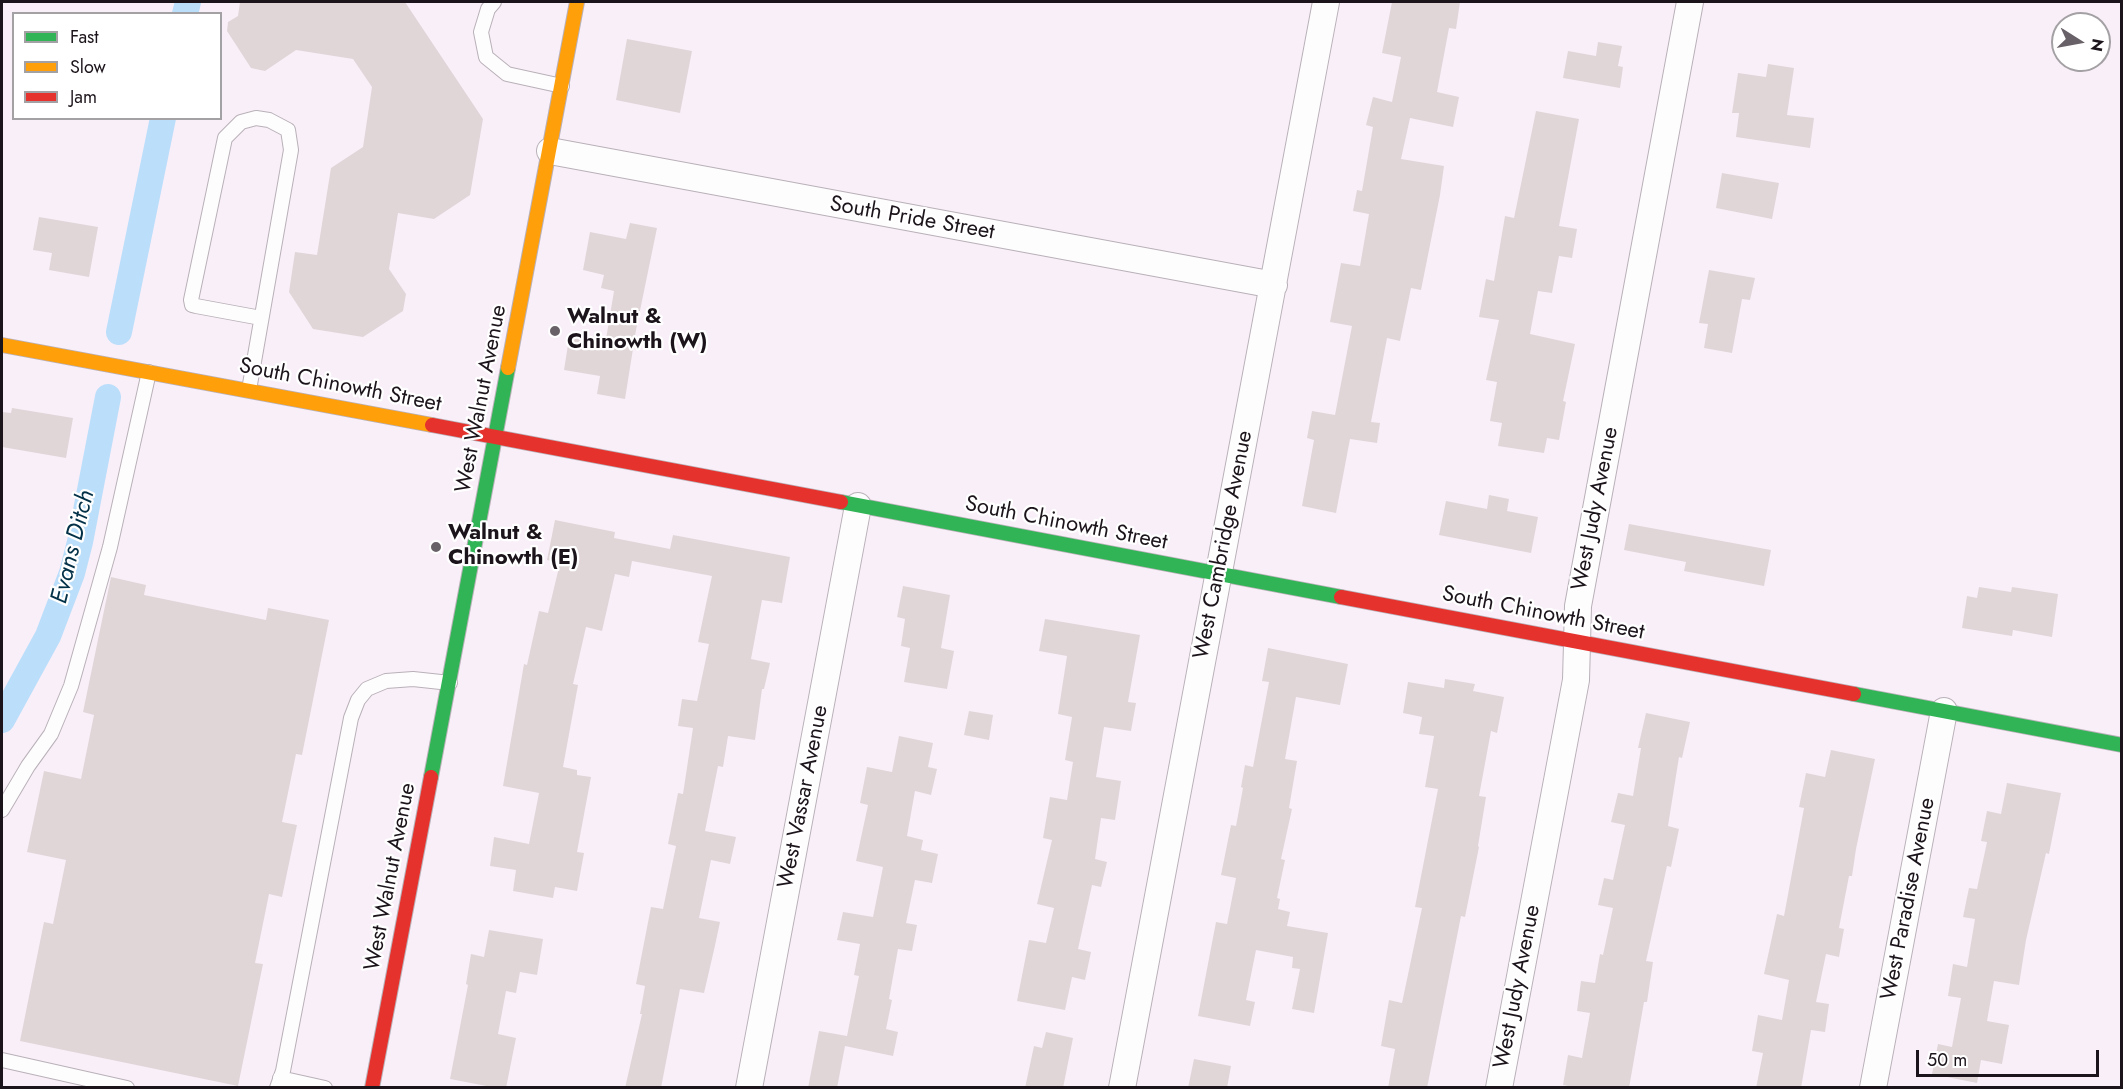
<!DOCTYPE html>
<style>
body{margin:0}
#map{position:relative;width:2123px;height:1089px;overflow:hidden;background:#f9eff8;font-family:Jost,sans-serif}
canvas{display:block}
.frame{position:absolute;inset:0;border:3px solid #1c141b;pointer-events:none}
.legend{position:absolute;left:12px;top:12px;width:210px;height:108px;box-sizing:border-box;background:#fff;border:2px solid #a4a1a4;margin:0;padding:8px 10px;list-style:none;font-size:18px;color:#1c141b}
.legend li{display:flex;align-items:center;gap:12px;height:30px}
.legend b{width:30px;border:2px solid #a4a1a4}
.north{position:absolute;left:2051px;top:12px;width:60px;height:60px;box-sizing:border-box;background:#fff;border:2px solid #a4a1a4;border-radius:50%;rotate:101deg;font-size:16px;font-weight:700;line-height:24px;text-align:center;color:#1c141b}
.north::after{content:'';display:block;margin:auto;width:21px;height:27px;background:#696168;clip-path:polygon(50% 0,100% 100%,50% 72%,0 100%)}
.scale{position:absolute;left:1916px;top:1050px;width:183px;height:27px;box-sizing:border-box;border:3px solid #1c141b;border-top:0;padding-left:8px;font-size:18px;line-height:21px;white-space:nowrap;color:#1c141b;-webkit-text-stroke:4px #fff;paint-order:stroke}
</style>
<div id="map">
<canvas width="2123" height="1089"></canvas>
<div class="frame"></div>
<ul class="legend">
<li><b style="height:8px;background:#30b455"></b>Fast</li>
<li><b style="height:8px;background:#ff9f0a"></b>Slow</li>
<li><b style="height:8px;background:#e5322d"></b>Jam</li>
</ul>
<div class="north">N</div>
<div class="scale">50 m</div>
</div>
<script>
const g = document.querySelector('canvas').getContext('2d');
g.lineJoin = 'round';
const shape = rows => new Path2D(rows.map(r => 'M' + r).join(''));
function strokePath(path, color, width, dash) { g.strokeStyle = color; g.lineWidth = width; g.lineCap = dash ? 'butt' : 'round'; g.setLineDash(dash || []); g.stroke(path); }
function fillPath(path, color) { g.fillStyle = color; g.fill(path, 'evenodd'); }
function drawText(font, color, halo, rows, align = 'center') {
  g.font = font + ' Jost,sans-serif'; g.lineWidth = 4.5; g.setLineDash([]); g.textBaseline = 'middle'; g.strokeStyle = halo; g.fillStyle = color; for (const [text, x, y, turn = 0] of rows) {
    g.save(); g.translate(x, y); g.rotate((+turn || 0) * Math.PI / 180); g.textAlign = isNaN(turn) ? turn : align; if (halo) g.strokeText(text, 0, 0); g.fillText(text, 0, 0); g.restore();
  }
}
strokePath(shape([
 [185,14,188,2],
 [119,332,163,118],
 [2,720,48,636,72,573,80,542,108,397]
]), '#bbdefb', 26);
fillPath(shape([
 [240,2,405,2,483,119,470,195,434,219,398,213,389,269,406,294,403,311,363,337,313,329,289,292,295,252,317,255,331,168,363,147,372,87,353,59,296,50,265,71,251,68,227,31,228,22,238,16],
 [1392,2,1460,2,1456,29,1449,28,1437,92,1459,97,1453,127,1410,118,1401,159,1444,166,1440,195,1421,290,1411,288,1400,341,1387,338,1371,422,1380,423,1377,443,1350,439,1336,513,1302,506,1314,440,1307,438,1312,411,1335,415,1352,326,1330,322,1341,263,1360,266,1369,214,1353,211,1357,190,1362,191,1373,127,1366,125,1373,97,1392,102,1401,57,1382,53],
 [627,39,692,51,680,113,616,100],
 [1598,42,1622,46,1618,66,1623,67,1620,88,1563,78,1568,51,1596,56],
 [1768,64,1794,68,1787,115,1814,118,1810,148,1736,137,1739,113,1732,113,1738,73,1766,77],
 [1536,111,1579,119,1559,226,1577,229,1572,258,1559,256,1552,293,1538,291,1530,334,1575,344,1563,401,1566,402,1559,440,1547,438,1544,453,1498,446,1502,423,1490,421,1497,382,1486,380,1499,320,1479,317,1486,279,1494,281,1505,216,1514,218],
 [1722,173,1779,183,1772,219,1716,208],
 [39,217,98,227,89,277,49,270,52,253,33,250],
 [630,223,657,228,636,330,625,399,597,394,600,376,564,370,570,332,606,339,614,291,601,288,604,275,583,270,590,232,626,239],
 [1709,270,1755,278,1750,300,1742,299,1732,353,1704,348,1708,324,1699,323],
 [12,408,73,418,66,458,2,447,2,412,11,413],
 [1489,495,1509,499,1507,511,1538,517,1531,553,1439,535,1446,501,1487,509],
 [555,520,615,532,614,538,670,549,673,535,790,557,782,603,762,600,751,659,770,663,764,689,762,689,755,740,728,736,723,767,718,766,705,831,736,837,730,864,711,860,699,918,720,922,714,950,704,993,680,989,661,1088,625,1088,642,1014,640,1014,645,986,636,984,651,907,663,909,676,846,668,844,678,793,683,794,693,728,678,726,682,699,697,701,709,644,698,642,712,576,632,561,629,577,615,574,602,631,586,627,573,684,578,685,563,767,577,770,577,775,591,777,577,852,584,853,577,891,555,887,553,898,513,891,516,870,490,866,494,837,529,844,539,793,503,786,524,664,527,665,539,611,548,613,560,563,547,560],
 [1629,524,1771,550,1764,586,1684,571,1686,562,1624,550],
 [111,577,146,585,144,595,266,620,268,608,329,620,302,755,296,754,282,822,297,825,282,897,269,894,255,963,263,964,238,1086,20,1041,44,922,53,924,66,860,27,852,44,771,81,779,94,715,83,712],
 [903,586,950,595,941,648,954,651,947,689,904,682,910,648,901,646,905,619,897,617],
 [1979,587,2011,592,2012,587,2058,594,2052,637,2013,630,2012,636,1962,628,1967,596,1977,598],
 [1045,619,1140,635,1128,702,1136,703,1131,731,1104,727,1096,777,1121,781,1115,820,1101,818,1095,859,1107,862,1101,887,1092,885,1078,949,1091,952,1085,980,1072,977,1065,1010,1017,1001,1029,940,1046,943,1054,908,1037,904,1052,840,1043,838,1050,797,1067,800,1073,762,1065,760,1072,717,1058,714,1067,656,1039,651],
 [1268,648,1348,664,1340,705,1296,697,1285,759,1297,761,1289,808,1292,809,1281,859,1285,860,1277,898,1280,899,1278,909,1290,912,1287,926,1328,933,1314,1013,1292,1009,1300,969,1292,968,1293,957,1256,950,1246,1000,1255,1002,1250,1026,1198,1016,1216,922,1227,924,1236,878,1221,875,1231,825,1236,826,1243,788,1241,787,1245,765,1253,767,1269,682,1262,681],
 [1445,679,1475,684,1473,691,1504,697,1497,733,1491,731,1479,796,1486,797,1478,846,1479,847,1465,917,1461,916,1427,1088,1388,1088,1395,1049,1381,1046,1389,1000,1402,1003,1422,908,1415,907,1438,789,1425,787,1434,736,1419,734,1422,717,1403,713,1408,682,1444,688],
 [969,711,993,715,989,740,964,735],
 [1646,713,1690,722,1682,758,1679,757,1668,826,1679,829,1671,867,1667,866,1646,961,1653,962,1647,1002,1644,1002,1629,1088,1579,1088,1563,1085,1568,1055,1582,1058,1590,1013,1577,1011,1581,981,1595,983,1600,954,1603,955,1613,908,1598,905,1604,878,1613,880,1625,825,1611,822,1618,793,1633,796,1641,748,1638,748],
 [899,736,933,743,928,767,937,769,931,795,915,791,907,836,923,840,921,850,938,854,932,883,915,880,906,923,917,925,912,951,898,949,889,999,892,1000,886,1029,898,1032,893,1056,845,1046,837,1088,808,1088,819,1031,847,1036,859,976,854,975,860,944,837,940,843,912,873,917,883,867,856,861,868,805,860,803,867,767,892,772],
 [1831,750,1875,759,1856,849,1852,876,1849,876,1839,928,1844,929,1839,957,1826,954,1816,1002,1829,1004,1825,1032,1811,1030,1801,1088,1756,1088,1763,1053,1752,1051,1758,1015,1782,1020,1789,980,1764,974,1777,914,1784,916,1804,808,1799,807,1806,773,1825,777],
 [2007,783,2061,793,2049,854,2046,853,2026,940,2019,985,1994,981,1987,1021,2009,1025,2002,1064,1981,1060,1977,1083,1932,1074,1938,1044,1952,1047,1961,998,1948,996,1953,964,1967,967,1975,919,1963,917,1969,888,1977,889,1987,842,1981,841,1987,811,2001,814],
 [489,930,543,939,537,975,520,972,516,993,506,991,498,1034,516,1038,506,1088,497,1088,450,1079,468,985,466,984,471,954,484,957],
 [1046,1032,1073,1038,1063,1088,1025,1088,1034,1046,1042,1048],
 [1194,1059,1231,1066,1227,1088,1188,1088]
]), '#e0d6d8');
const lane = shape([
 [494,2,488,9,481,32,486,57,507,74,562,86],
 [249,390,291,150,288,130,269,120,256,118,241,122,225,138,191,300,192,305,196,306,261,318],
 [2,810,28,766,51,734,71,686,110,547,149,372],
 [2,1060,127,1088],
 [280,1078,325,1088],
 [277,1088,283,1071,351,718,358,700,367,689,386,681,413,679,450,683]
]);
const street = shape([
 [550,151,1274,285],
 [749,1088,858,506],
 [1122,1088,1326,2],
 [1499,1088,1576,680,1578,606,1690,2],
 [1873,1088,1944,711]
]);
const fast = shape([
 [841,502,1341,597],
 [1854,694,2122,745],
 [431,777,508,368]
]);
const slow = shape([
 [2,345,432,425],
 [508,368,577,2]
]);
const jam = shape([
 [432,425,841,502],
 [1341,597,1854,694],
 [372,1088,431,777]
]);
strokePath(lane, '#b9b1b8', 16);
strokePath(street, '#b9b1b8', 28);
strokePath(fast, '#b9b1b8', 16);
strokePath(slow, '#b9b1b8', 16);
strokePath(jam, '#b9b1b8', 16);
strokePath(lane, '#fefdfe', 14);
strokePath(street, '#fefdfe', 26);
strokePath(fast, '#30b455', 14);
strokePath(slow, '#ff9f0a', 14);
strokePath(jam, '#e5322d', 14);
for (const [x, y, r, color] of [
 [555,331,6,"#696168"],
 [436,547,6,"#696168"]
]) { const dot = new Path2D(); dot.arc(x, y, r, 0, 2 * Math.PI); g.fillStyle = color; g.fill(dot); strokePath(dot, '#fff', 2); }
drawText('22px', '#1c141b', '#fff', [
 ["South Pride Street",912,219,10],
 ["South Chinowth Street",340,386,11],
 ["West Walnut Avenue",482,399,-79],
 ["West Judy Avenue",1596,509,-79],
 ["South Chinowth Street",1066,524,11],
 ["West Cambridge Avenue",1224,545,-79],
 ["South Chinowth Street",1543,614,11],
 ["West Vassar Avenue",804,797,-79],
 ["West Walnut Avenue",391,877,-79],
 ["West Paradise Avenue",1909,899,-79],
 ["West Judy Avenue",1518,987,-79]
]);
drawText('bold 22px', '#1c141b', '#fff', [
 ["Walnut &",567,318],
 ["Chinowth (W)",567,343],
 ["Walnut &",448,534],
 ["Chinowth (E)",448,559]
], 'left');
drawText('italic 24px', '#033148', '#fff', [
 ["Evans Ditch",74,547,-76]
]);
</script>
